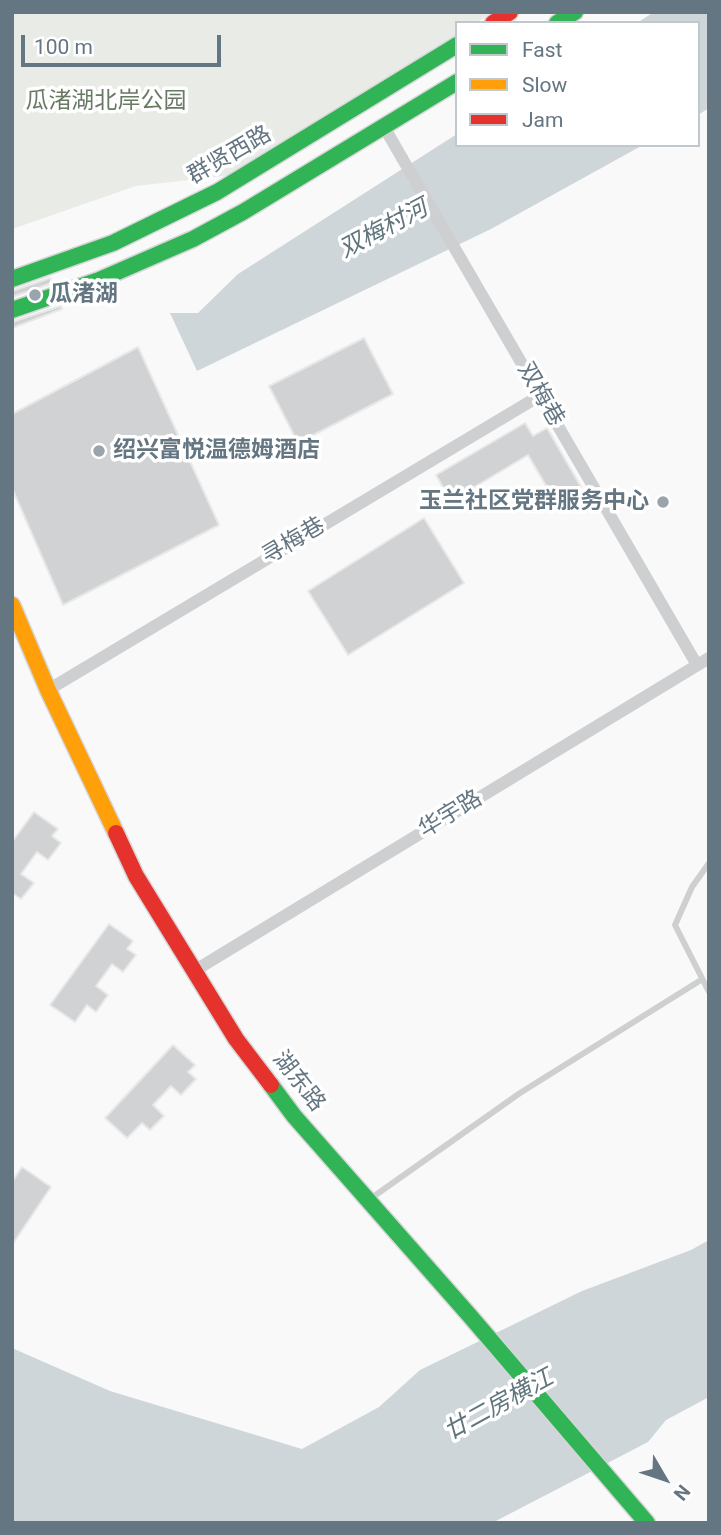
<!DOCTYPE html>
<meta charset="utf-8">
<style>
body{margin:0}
#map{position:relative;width:721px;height:1535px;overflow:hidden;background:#f9f9f9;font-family:Roboto,sans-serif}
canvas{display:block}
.frame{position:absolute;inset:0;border:14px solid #657683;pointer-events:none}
.legend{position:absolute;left:455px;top:21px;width:245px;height:126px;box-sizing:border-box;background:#fff;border:2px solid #c1c8cd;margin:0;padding:9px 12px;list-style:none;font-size:21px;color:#657683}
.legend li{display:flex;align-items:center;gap:14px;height:35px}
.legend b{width:35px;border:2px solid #c1c8cd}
.north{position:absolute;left:630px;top:1444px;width:70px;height:70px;-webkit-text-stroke:5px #fff;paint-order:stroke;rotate:129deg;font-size:19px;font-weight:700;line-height:28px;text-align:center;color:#657683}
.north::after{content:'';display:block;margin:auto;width:24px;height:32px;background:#657683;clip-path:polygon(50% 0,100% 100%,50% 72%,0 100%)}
.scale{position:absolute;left:21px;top:35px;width:200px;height:32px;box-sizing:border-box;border:4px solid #657683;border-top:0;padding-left:9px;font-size:21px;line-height:24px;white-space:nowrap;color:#657683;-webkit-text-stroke:5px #fff;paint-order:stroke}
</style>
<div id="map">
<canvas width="721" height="1535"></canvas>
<div class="frame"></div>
<ul class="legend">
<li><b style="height:9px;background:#30b455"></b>Fast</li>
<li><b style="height:9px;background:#ff9f0a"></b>Slow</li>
<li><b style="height:9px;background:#e5322d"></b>Jam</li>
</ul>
<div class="north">N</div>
<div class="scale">100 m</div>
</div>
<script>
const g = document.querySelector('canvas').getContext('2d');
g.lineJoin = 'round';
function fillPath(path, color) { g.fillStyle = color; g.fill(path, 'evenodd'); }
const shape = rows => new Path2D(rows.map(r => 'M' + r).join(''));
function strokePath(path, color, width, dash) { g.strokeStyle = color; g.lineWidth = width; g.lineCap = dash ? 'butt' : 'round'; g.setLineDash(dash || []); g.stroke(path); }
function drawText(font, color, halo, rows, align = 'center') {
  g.font = font + ' Roboto,"Noto Sans SC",sans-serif'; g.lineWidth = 7; g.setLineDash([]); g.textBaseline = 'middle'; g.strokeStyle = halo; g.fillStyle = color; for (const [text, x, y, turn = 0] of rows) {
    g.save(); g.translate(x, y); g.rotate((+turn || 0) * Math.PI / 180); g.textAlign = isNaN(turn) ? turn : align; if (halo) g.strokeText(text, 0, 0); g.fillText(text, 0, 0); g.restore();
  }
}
fillPath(shape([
 [12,12,492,12,476,23,457,23,457,35,233,175,136,186,12,229]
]), '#e8ebe6');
fillPath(shape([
 [654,12,709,12,709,108,698,115,698,23,637,23],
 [457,134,457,145,643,145,491,229,197,371,170,313,198,313,238,274],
 [709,1240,709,1397,666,1420,648,1442,492,1523,12,1523,12,1348,110,1391,302,1449,379,1407,420,1370,582,1291,691,1250]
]), '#ced6d9');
const building = shape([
 [50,278,52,283,12,297,12,291,50,278],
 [61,306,62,309,12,328,12,322,61,306],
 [364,338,393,394,298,443,269,386,364,338],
 [138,347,219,525,63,605,12,488,12,414,138,347],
 [525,423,533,436,547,428,581,487,549,506,541,493,548,489,528,455,451,501,436,475,525,423],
 [424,518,464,583,348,655,308,591,424,518],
 [34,812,58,829,52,836,61,843,48,860,37,852,21,874,34,883,21,899,12,893,12,842,34,812],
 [109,924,133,941,127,949,136,955,123,972,112,964,96,986,108,995,96,1012,87,1005,75,1022,50,1005,109,924],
 [173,1045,195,1065,188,1072,196,1079,181,1095,171,1086,153,1105,164,1116,150,1130,142,1123,127,1138,105,1118,173,1045],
 [22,1167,51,1187,12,1245,12,1182,22,1167]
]);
fillPath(building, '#d0d2d3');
strokePath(building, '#e8e8e8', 2);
const fast = shape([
 [557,23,575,12],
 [12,279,113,243,217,192,457,45],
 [12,310,99,280,193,239,243,212,457,82],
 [271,1085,294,1116,470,1316,647,1523]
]);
const slow = shape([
 [12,605,48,690,116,833]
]);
const jam = shape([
 [493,23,510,12],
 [116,833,136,876,236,1039,271,1085]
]);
strokePath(fast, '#d5d6d7', 19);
strokePath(slow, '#d5d6d7', 19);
strokePath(jam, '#d5d6d7', 19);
strokePath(shape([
 [709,863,692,887,675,925,709,992],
 [370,1199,520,1093,701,980]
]), '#cecfd0', 6);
strokePath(shape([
 [383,125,402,158],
 [461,259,697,665],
 [48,690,541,395],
 [194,971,709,658]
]), '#cecfd0', 12);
strokePath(fast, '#30b455', 16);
strokePath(slow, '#ff9f0a', 16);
strokePath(jam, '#e5322d', 16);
strokePath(shape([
 [402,158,461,259]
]), '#cecfd0', 12);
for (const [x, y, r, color] of [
 [35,295,7,"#99a4ac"],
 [99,451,7,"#99a4ac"],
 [663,502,7,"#99a4ac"]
]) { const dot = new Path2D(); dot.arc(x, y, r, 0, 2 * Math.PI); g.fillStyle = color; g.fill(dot); strokePath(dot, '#fff', 2.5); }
drawText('23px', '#687a64', '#fff', [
 ["瓜渚湖北岸公园",106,102]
]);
drawText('23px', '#657683', '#fff', [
 ["群贤西路",230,156,-30],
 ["双梅巷",540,395,60],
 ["寻梅巷",294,542,-31],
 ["华宇路",451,815,-31],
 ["湖东路",298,1082,52]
]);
drawText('bold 23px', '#657683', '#fff', [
 ["瓜渚湖",49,295],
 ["绍兴富悦温德姆酒店",113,451],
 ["玉兰社区党群服务中心",649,502,"right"]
], 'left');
drawText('italic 24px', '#60757c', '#fff', [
 ["双梅村河",384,230,-28],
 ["廿二房横江",499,1406,-29]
]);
</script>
